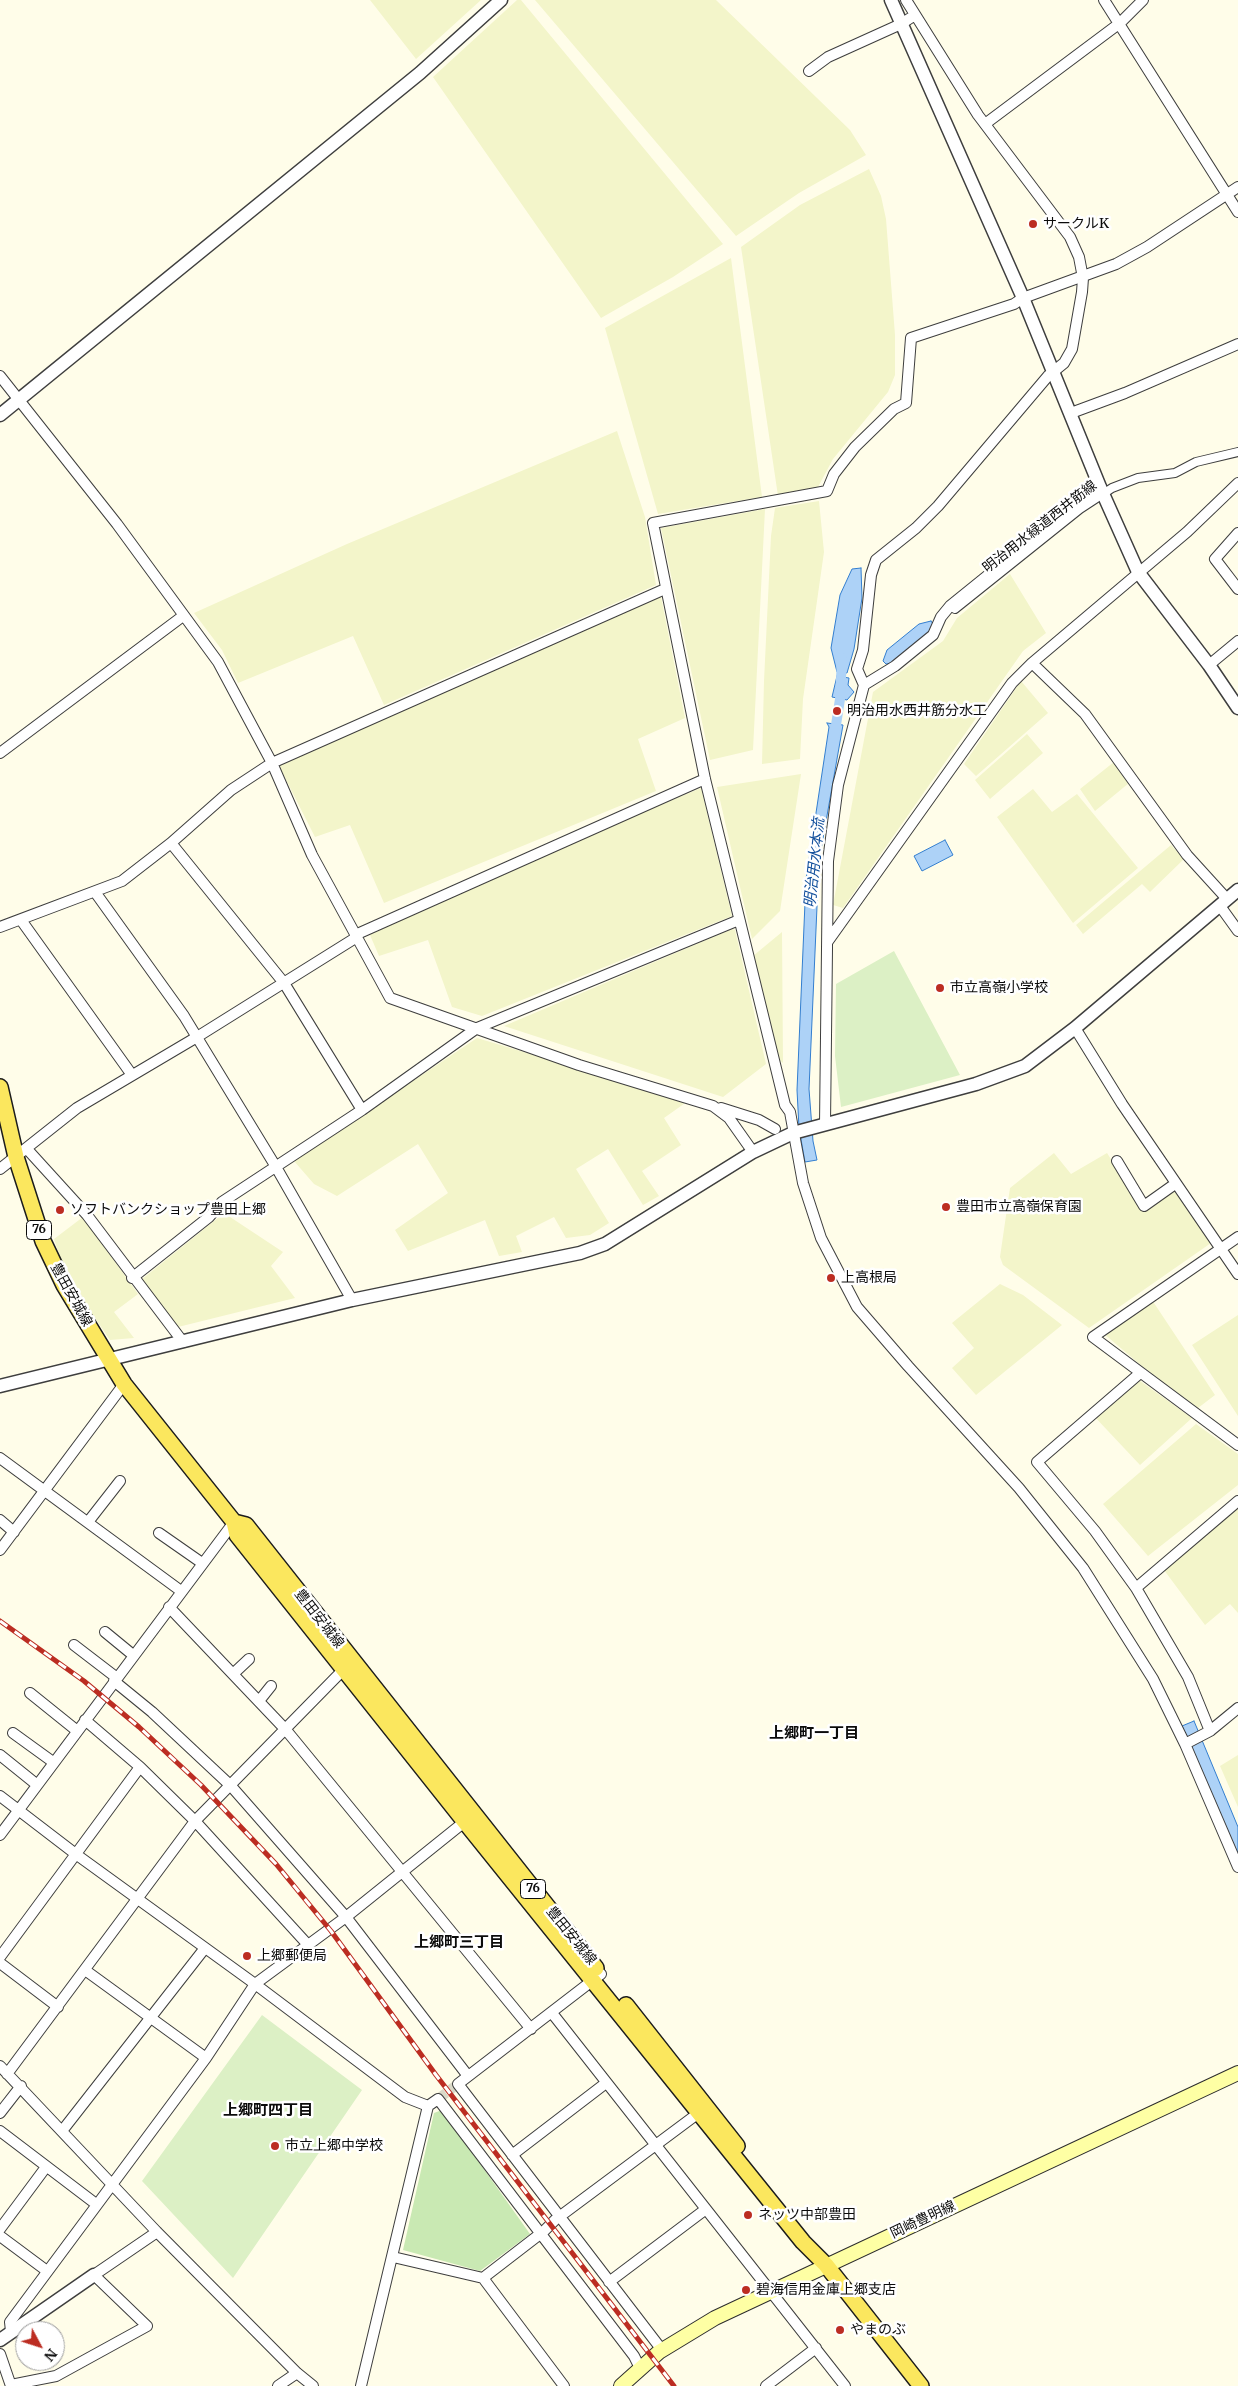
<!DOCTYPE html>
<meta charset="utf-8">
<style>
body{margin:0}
#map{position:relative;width:1238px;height:2386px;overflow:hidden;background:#fffde9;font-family:Merriweather,serif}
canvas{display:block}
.north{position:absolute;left:15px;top:2321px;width:50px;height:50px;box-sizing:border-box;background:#fff;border:1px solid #9d9d9d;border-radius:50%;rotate:130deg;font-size:14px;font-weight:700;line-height:20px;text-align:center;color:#0b0b0b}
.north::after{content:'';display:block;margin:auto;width:18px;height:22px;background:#bc2d22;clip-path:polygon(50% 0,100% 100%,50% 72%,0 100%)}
</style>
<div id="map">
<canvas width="1238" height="2386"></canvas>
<div class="north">N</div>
</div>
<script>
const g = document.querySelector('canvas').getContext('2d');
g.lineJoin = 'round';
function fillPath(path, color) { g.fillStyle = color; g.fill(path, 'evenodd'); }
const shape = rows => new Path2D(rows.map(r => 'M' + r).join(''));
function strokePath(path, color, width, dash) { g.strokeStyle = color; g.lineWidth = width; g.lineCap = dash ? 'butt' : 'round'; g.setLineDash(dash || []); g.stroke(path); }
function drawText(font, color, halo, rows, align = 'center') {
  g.font = font + ' Merriweather,"Noto Sans JP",serif'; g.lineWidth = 5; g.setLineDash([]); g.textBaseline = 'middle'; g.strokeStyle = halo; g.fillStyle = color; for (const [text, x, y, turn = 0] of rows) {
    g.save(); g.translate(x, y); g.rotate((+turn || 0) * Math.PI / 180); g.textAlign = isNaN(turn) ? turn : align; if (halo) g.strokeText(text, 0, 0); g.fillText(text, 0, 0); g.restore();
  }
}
fillPath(shape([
 [370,0,481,0,416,59],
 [517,0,521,0,723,244,673,277,601,318,433,77],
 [535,0,716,0,850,130,866,155,799,193,736,236],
 [869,169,881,196,886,219,895,335,895,375,888,392,833,459,818,487,778,496,741,247,800,205],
 [731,258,762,497,658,514,605,328],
 [617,431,645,517,656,585,384,705,353,636,238,683,222,650,194,613,347,544],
 [819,501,824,552,803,699,800,759,762,764,764,681,771,536,775,508],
 [765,509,753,750,710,760,661,528],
 [1010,574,1046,633,1023,651,843,908,833,905,873,692,943,641,957,618],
 [661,597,685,718,638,739,656,791,384,903,350,825,315,837,276,760],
 [1021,681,1048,713,976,776,964,764],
 [1027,734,1043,753,990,799,975,780],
 [1114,762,1129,783,1095,811,1080,789],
 [801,774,780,911,752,939,717,787],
 [701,788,732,916,482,1016,452,1007,428,940,379,956,367,928],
 [1033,789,1052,812,1077,794,1138,868,1073,923,997,817],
 [1171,845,1184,859,1150,892,1142,884,1083,934,1076,925],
 [732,929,735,930,766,1064,723,1097,504,1026],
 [782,932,783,1063,777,1058,753,956],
 [477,1038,688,1101,664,1118,681,1145,642,1171,659,1196,643,1205,608,1149,576,1169,609,1223,590,1235,566,1238,554,1217,516,1236,522,1252,499,1256,485,1220,408,1251,395,1230,448,1193,418,1144,337,1196,314,1184,294,1161],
 [1054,1153,1071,1174,1107,1153,1144,1211,1175,1191,1211,1243,1089,1328,1003,1265,1000,1257,1010,1188],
 [224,1213,283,1252,271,1266,295,1298,178,1327,141,1280],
 [83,1217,138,1294,114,1312,134,1338,110,1340,90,1311,62,1263,54,1239],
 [1000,1284,1023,1295,1062,1325,976,1395,952,1368,974,1348,952,1323],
 [1152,1300,1215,1395,1198,1408,1143,1367,1103,1333],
 [1238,1315,1238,1416,1192,1345],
 [1136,1378,1192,1418,1140,1465,1092,1414],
 [1196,1424,1238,1454,1238,1485,1148,1556,1103,1504],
 [1238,1498,1238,1613,1230,1604,1205,1625,1158,1562],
 [1238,1755,1238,1807,1220,1766]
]), '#f3f5ca');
fillPath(shape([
 [442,2110,530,2234,480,2271,403,2250,434,2113]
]), '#c9e9b3');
fillPath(shape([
 [894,951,960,1075,841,1107,835,1056,836,984],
 [262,2015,362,2090,233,2278,142,2181]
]), '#dcf0c5');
const water = shape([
 [861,568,862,598,854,649,847,673,837,672,831,648,840,595,852,569,861,568],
 [931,621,933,624,929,634,897,662,886,664,883,661,887,650,919,624,931,621],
 [837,676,849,678,848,685,854,692,847,700,832,697,837,676],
 [827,723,843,725,819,861,809,1089,813,1141,817,1160,805,1162,799,1128,797,1090,806,879,829,727,827,723],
 [945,840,953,855,922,871,914,856,945,840],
 [1194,1721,1238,1827,1238,1857,1182,1726,1194,1721]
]);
fillPath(water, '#add2f7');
strokePath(water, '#337ecf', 1);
strokePath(shape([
 [834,738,840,699,842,658]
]), '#add2f7', 10);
strokePath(shape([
 [438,2099,458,2084]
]), '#dad9c8', 10, [10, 5]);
const pedestrian = shape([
 [950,606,955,609,1080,509,1112,488,1138,478,1175,473,1196,462,1238,452]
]);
const minor = shape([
 [1104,0,1238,212],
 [809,71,828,57,901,24,915,15],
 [985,124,1120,23,1143,0],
 [1238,187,1147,247,1116,264,1023,298,1014,304,911,338,906,403,894,409,855,447,834,474,827,491,653,523,705,779,785,1105,790,1112,803,1183,821,1238,857,1307,908,1366,1019,1488,1083,1568,1153,1679,1185,1744,1238,1867],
 [0,376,117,524,218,662,272,763,312,855,390,998,579,1065,713,1106,729,1118,753,1152],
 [1071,413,1125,393,1238,344],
 [1238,533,1215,559,1238,589],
 [1032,663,1085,714,1187,855,1227,899],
 [1209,665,1238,641],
 [864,685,895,666,933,635,941,617,950,606,1075,505,1100,487],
 [0,753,183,616],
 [171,843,284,983,362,1110],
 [95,892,184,1016,276,1167,352,1300],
 [1220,906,1238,931],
 [21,920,132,1075],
 [0,927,122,881,171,843,231,790,272,763,665,589],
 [355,935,705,779],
 [828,941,1012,683,1032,663,1187,532,1238,483],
 [1075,1028,1122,1104,1238,1274],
 [721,1108,759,1120,775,1129],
 [825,1124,828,861,838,785,864,685,857,669,863,650,871,575,876,560,916,528,938,506,1048,376,1064,363,1072,349,1082,292,1083,278,1079,257,1070,237,978,115,906,0],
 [27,1149,87,1215,183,1342],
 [1117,1161,1144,1206,1175,1184],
 [0,1169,77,1108,197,1037,357,937],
 [1238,1237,1093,1337,1238,1445],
 [132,1278,209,1217,222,1202,362,1110,477,1028,739,920],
 [1139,1374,1037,1462,1095,1531,1136,1588,1188,1677,1210,1731],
 [0,1458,181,1591],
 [0,1520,14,1532],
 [88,1522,120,1481],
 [159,1533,202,1563],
 [0,1550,124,1384],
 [1136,1588,1238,1501],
 [169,1607,286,1730,531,2029],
 [105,1632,133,1655],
 [74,1645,117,1678],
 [233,1674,249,1659],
 [114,1681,152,1712,231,1786,346,1917,468,2076],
 [30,1693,76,1730],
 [259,1701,271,1686],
 [85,1720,140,1767,195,1821,309,1946],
 [13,1733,53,1762],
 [1185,1744,1210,1731,1238,1708],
 [0,1755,36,1784],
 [0,1796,77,1855,255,1984,405,2097,428,2106],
 [0,1835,234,1522],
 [0,1957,140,1767],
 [0,1963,58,2007],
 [85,1970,206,2058],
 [601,1974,458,2084,662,2350],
 [552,2013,845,2386],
 [0,2066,157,2232,297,2373,313,2386],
 [7,2074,195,1821,347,1666],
 [0,2113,21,2086],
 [0,2131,96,2204],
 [62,2131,205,1948],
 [512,2155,606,2083],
 [0,2229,46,2167],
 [0,2236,47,2271],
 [393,2257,483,2278,564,2386],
 [483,2278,544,2231,555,2220,704,2109],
 [609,2282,706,2209],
 [11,2331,10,2322,206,2058,255,1984,346,1917,468,1819],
 [0,2354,11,2386],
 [11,2385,56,2376,147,2326,94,2275,157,2232],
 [278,2386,297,2373],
 [361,2386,428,2106,438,2099,634,2356,640,2368],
 [766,2386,816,2348]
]);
const tertiary = shape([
 [891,0,1023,298,1100,487,1138,572,1209,665,1238,708],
 [0,415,420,73,501,0],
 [0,1386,352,1300,580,1253,605,1244,753,1152,793,1133,976,1084,1025,1066,1075,1028,1238,890],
 [0,2340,94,2275]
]);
const secondary = shape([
 [621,2386,659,2352,715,2318,1238,2073]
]);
const primary = shape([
 [0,1087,16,1157,43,1241,64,1285,124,1384,234,1522,237,1535,465,1822,803,2242,826,2265,921,2386],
 [234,1522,246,1525,596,1968],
 [626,2005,737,2146]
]);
strokePath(pedestrian, '#3e3e3e', 10);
strokePath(minor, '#3e3e3e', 12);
strokePath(tertiary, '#3e3e3e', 15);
strokePath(secondary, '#2d2d2d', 16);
strokePath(primary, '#1c1c1c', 18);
strokePath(pedestrian, '#fff', 8);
strokePath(minor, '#fff', 10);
strokePath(tertiary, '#fff', 12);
strokePath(secondary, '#feffa4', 14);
strokePath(primary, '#fbe75e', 15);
const rail = shape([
 [0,1621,84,1681,139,1727,201,1785,276,1864,331,1931,436,2075,674,2386]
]);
strokePath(rail, '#bc2d22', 5);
strokePath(rail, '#fff', 3, [9]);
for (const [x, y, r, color] of [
 [1033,224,5,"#bc2d22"],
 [837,711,5,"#bc2d22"],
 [940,988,5,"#bc2d22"],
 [946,1207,5,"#bc2d22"],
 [60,1210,5,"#bc2d22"],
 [831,1278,5,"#bc2d22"],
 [247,1956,5,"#bc2d22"],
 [275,2146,5,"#bc2d22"],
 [748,2215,5,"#bc2d22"],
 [746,2290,5,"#bc2d22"],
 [840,2330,5,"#bc2d22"]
]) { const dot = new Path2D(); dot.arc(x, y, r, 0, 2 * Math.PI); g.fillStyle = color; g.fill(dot); strokePath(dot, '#fff', 2); }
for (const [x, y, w] of [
 [39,1230,25],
 [533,1889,25]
]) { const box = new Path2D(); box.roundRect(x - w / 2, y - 9.5, w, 19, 4); g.fillStyle = '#fff'; g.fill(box); strokePath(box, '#0b0b0b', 1); }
drawText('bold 12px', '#0b0b0b', null, [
 ["76",39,1230],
 ["76",533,1889]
]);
drawText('14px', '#0b0b0b', '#fff', [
 ["サークルK",1043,224],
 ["明治用水西井筋分水工",847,711],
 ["市立高嶺小学校",950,988],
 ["豊田市立高嶺保育園",956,1207],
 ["ソフトバンクショップ豊田上郷",70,1210],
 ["上高根局",841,1278],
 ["上郷郵便局",257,1956],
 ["市立上郷中学校",285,2146],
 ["ネッツ中部豊田",758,2215],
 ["碧海信用金庫上郷支店",756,2290],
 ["やまのぶ",850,2330]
], 'left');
drawText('14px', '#0b0b0b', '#fff', [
 ["明治用水緑道西井筋線",1040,527,-38],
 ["豊田安城線",71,1295,61],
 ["豊田安城線",319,1619,52],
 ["豊田安城線",571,1936,51],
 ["岡崎豊明線",923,2220,-25]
]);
drawText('italic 15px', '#14519d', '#fff', [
 ["明治用水本流",815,863,-84]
]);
drawText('bold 15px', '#0b0b0b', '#fff', [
 ["上郷町一丁目",814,1734],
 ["上郷町三丁目",459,1943],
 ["上郷町四丁目",268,2111]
]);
</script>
